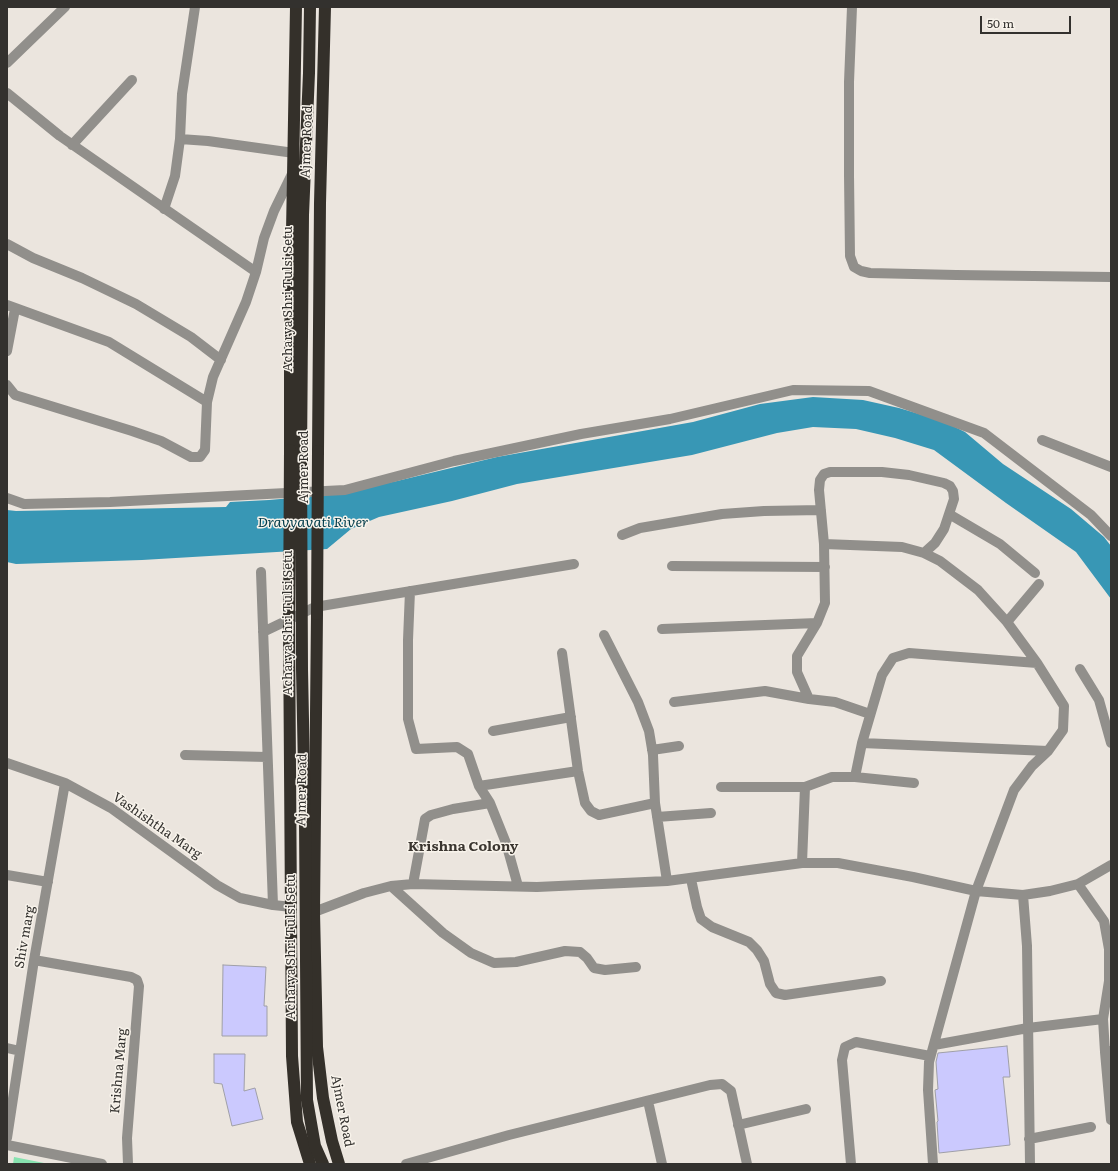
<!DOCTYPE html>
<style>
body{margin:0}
#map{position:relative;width:1118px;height:1171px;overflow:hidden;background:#ebe5de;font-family:Literata,serif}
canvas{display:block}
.frame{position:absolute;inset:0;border:8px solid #33312e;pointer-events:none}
.scale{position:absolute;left:980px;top:16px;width:91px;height:18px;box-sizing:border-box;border:2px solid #33312e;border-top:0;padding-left:5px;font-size:12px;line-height:14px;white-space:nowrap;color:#33312e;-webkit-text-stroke:3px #f8f3eb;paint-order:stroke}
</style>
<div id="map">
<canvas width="1118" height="1171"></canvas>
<div class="frame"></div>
<div class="scale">50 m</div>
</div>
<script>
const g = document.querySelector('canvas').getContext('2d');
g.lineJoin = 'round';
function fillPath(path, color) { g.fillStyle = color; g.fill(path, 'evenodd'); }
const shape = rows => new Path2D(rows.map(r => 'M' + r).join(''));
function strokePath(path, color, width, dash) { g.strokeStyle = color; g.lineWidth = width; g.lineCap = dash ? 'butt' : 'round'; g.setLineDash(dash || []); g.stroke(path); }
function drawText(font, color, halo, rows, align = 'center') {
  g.font = font + ' Literata,serif'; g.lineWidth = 3; g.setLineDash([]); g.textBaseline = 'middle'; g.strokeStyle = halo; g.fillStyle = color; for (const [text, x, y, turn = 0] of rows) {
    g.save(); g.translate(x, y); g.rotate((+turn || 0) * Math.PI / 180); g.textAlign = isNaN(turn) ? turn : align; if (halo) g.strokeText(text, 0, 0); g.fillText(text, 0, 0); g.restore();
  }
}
fillPath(shape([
 [14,1157,49,1164,13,1164]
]), '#87e2af');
fillPath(shape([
 [813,397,863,400,899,408,943,421,965,432,1003,464,1071,509,1104,537,1111,546,1111,599,1076,552,1006,503,934,450,895,438,856,429,813,427,777,433,692,455,517,484,452,501,379,517,351,529,327,549,142,560,16,564,7,562,7,510,16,511,226,507,230,502,269,500,326,495,397,481,497,457,693,422,760,404]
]), '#3897b5');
const building = shape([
 [223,965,266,967,264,1006,267,1006,267,1036,222,1036,223,965],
 [1007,1046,1010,1077,1003,1077,1010,1145,939,1153,937,1122,938,1121,935,1090,938,1089,936,1062,938,1053,1007,1046],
 [214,1054,245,1054,244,1091,255,1088,263,1119,232,1126,222,1084,214,1083,214,1054]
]);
fillPath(building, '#cbc9fe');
strokePath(building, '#9f9fa7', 1);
strokePath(shape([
 [852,7,849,82,849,175,850,256,854,267,861,271,870,273,956,275,1111,277],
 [7,63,65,7],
 [7,93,60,136,256,272],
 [180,139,208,141,294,153],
 [72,145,132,80],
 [164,209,175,176,180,139,182,94,195,7],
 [7,244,33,258,82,278,136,304,191,337,221,360],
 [7,305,109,342,207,402],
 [7,351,15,309],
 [7,385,15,395,132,431,161,441,191,457,200,457,205,450,207,402,213,377,246,302,256,272,264,238,274,211,293,172],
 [1042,440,1111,467],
 [7,498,24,504,110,502,345,490,454,461,581,434,670,419,793,390,869,391,984,433,1091,515,1111,536],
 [949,514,1000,544,1035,573],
 [622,535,640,528,722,514,764,511,821,510],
 [824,544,902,547,924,553,940,561,978,590,1007,622],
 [672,566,825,567],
 [261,572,273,905],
 [410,591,408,640,408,719,416,749,457,747,468,754,479,786,490,803,506,843,518,886],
 [662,629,817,623],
 [263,632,315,607,574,564],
 [604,635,638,702,649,731,653,755,655,803,667,881],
 [562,653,578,771,585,803,591,811,599,815,655,803],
 [1080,669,1099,700,1111,743],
 [674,702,765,691,809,699],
 [870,714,835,702,809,699,797,672,797,656,817,623,825,603,824,544,819,490,820,480,824,474,830,472,882,472,909,475,944,483,950,486,953,491,954,499,944,529,935,543,924,553],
 [493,731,571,717],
 [862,743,1048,751],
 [652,750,679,746],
 [185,755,267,757],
 [7,763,65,783,111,808,217,885,240,898,273,905,292,907],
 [855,777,862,743,882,675,893,658,909,653,1037,663],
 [479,786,578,771],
 [721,787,805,787,832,777,855,777,914,783],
 [657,817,711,813],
 [802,863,805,787],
 [7,875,48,882],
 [691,879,697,907,701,919,712,927,749,942,757,950,764,961,770,984,776,993,785,995,881,981],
 [413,884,425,819,431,815,453,809,490,803],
 [1078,884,1104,921,1109,949,1109,981,1103,1019,1105,1052,1111,1051],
 [391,886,443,933,471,953,494,963,516,962,565,951,580,952,587,958,594,968,605,970,636,967],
 [1023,895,1027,946,1030,1164],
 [314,912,364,893,391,886,413,884,537,887,667,881,802,863,838,863,913,877,976,891,1023,895,1050,891,1078,884,1111,865],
 [34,960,131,977,137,980,139,986,127,1138,128,1164],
 [934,1045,1028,1028,1103,1019],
 [7,1048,20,1051],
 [1105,1052,1111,1120],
 [648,1101,662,1164],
 [738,1125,806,1109],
 [7,1138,34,960,65,783],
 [1029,1139,1091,1127],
 [7,1145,102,1164],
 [406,1164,509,1135,710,1085,722,1084,731,1091,747,1164],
 [851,1164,842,1060,845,1047,856,1042,930,1056],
 [933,1164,928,1090,929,1062,976,891,1014,790,1032,766,1048,751,1063,730,1064,706,1037,663,1007,622,1039,584]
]), '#918f8b', 10);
strokePath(shape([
 [290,450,290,344,296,7],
 [318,451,320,203,325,7],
 [301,457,303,215,309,73,310,7],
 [317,614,314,912,317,1047,323,1098,332,1141,339,1164],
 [289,625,292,1056,297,1122,310,1164]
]), '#34302a', 12);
strokePath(shape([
 [301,457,302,669,305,821,307,1100,315,1146,323,1164],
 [317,614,318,451],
 [289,625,290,450]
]), '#34302a', 12);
drawText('13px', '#33312e', '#f8f3eb', [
 ["Ajmer Road",307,142,-88],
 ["Acharya Shri Tulsi Setu",288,299,-90],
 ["Ajmer Road",304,467,-90],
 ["Acharya Shri Tulsi Setu",288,623,-90],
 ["Ajmer Road",302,790,-89],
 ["Vashishtha Marg",157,826,35],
 ["Shiv marg",25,937,-80],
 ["Acharya Shri Tulsi Setu",291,947,-90],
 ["Krishna Marg",119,1071,-85],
 ["Ajmer Road",342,1111,79]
]);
drawText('italic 14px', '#003b4a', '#f8f3eb', [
 ["Dravyavati River",313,523]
]);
drawText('bold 14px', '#3a352f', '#f8f3eb', [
 ["Krishna Colony",463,847]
]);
</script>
